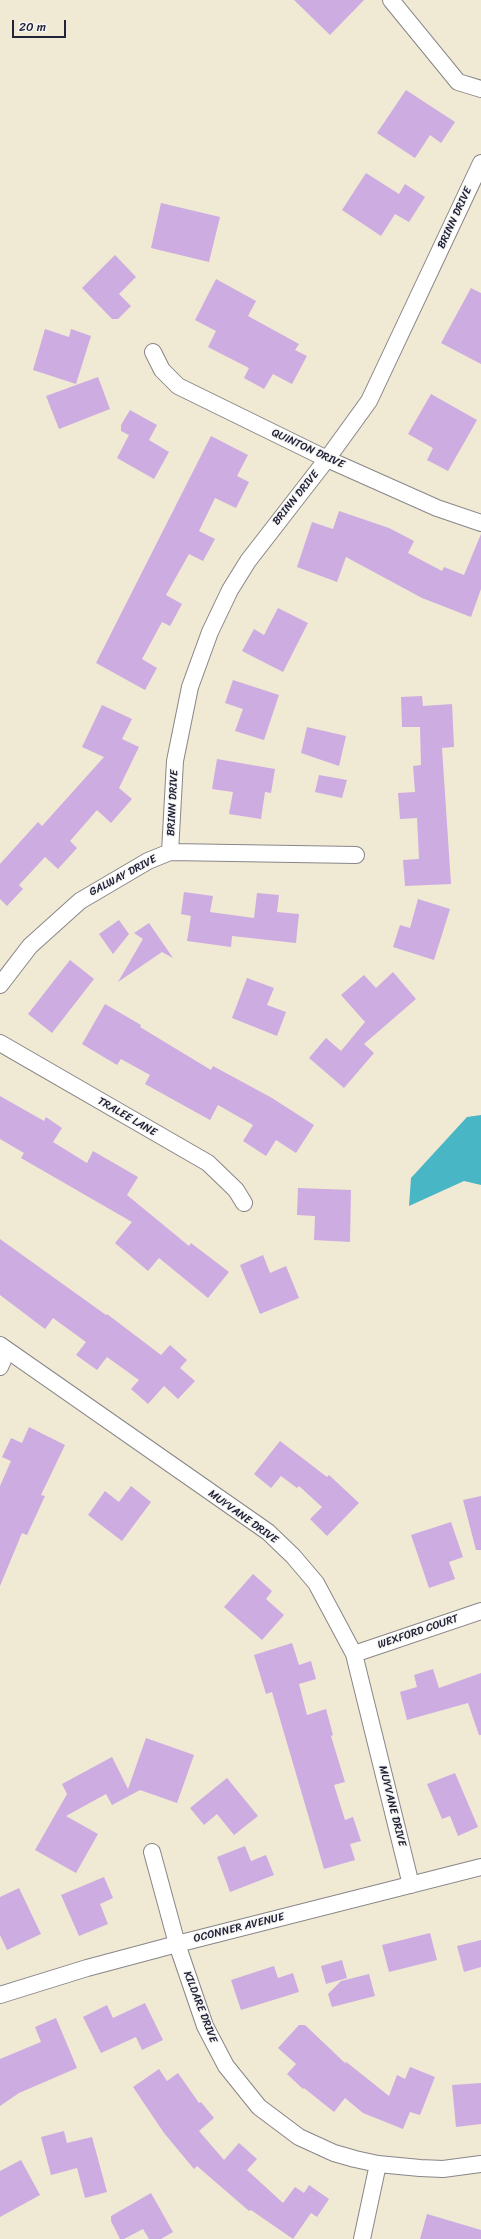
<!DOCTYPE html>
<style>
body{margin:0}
#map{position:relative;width:481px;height:2239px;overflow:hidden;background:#f0e9d4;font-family:Sriracha,sans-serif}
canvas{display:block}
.scale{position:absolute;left:12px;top:20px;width:54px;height:18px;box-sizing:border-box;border:2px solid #22223b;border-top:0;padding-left:5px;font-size:12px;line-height:14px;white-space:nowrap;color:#22223b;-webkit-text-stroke:3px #f6f6f2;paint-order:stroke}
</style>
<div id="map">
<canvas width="481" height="2239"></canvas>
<div class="scale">20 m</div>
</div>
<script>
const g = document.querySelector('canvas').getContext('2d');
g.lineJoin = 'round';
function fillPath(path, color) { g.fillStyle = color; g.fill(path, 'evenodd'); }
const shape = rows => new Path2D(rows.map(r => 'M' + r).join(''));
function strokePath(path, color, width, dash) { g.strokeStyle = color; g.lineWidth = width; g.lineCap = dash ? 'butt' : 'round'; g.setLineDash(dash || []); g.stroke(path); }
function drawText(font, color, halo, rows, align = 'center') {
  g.font = font + ' Sriracha,sans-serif'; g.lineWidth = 3; g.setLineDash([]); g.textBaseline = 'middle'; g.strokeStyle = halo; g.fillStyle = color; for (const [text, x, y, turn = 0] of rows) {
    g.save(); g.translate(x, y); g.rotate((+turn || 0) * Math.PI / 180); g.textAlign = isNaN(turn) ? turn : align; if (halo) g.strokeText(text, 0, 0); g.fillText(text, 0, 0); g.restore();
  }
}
fillPath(shape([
 [481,1115,481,1185,464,1181,409,1206,411,1178,467,1117]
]), '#49b6c5');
fillPath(shape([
 [294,0,364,0,330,35],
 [406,90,455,122,441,143,430,135,415,158,377,133],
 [366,173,399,194,405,184,425,197,409,222,395,214,381,236,342,210],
 [161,203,220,217,209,262,151,248],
 [115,255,136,277,119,294,131,306,118,319,112,319,82,288],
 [216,279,256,301,248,316,299,344,295,350,307,356,292,384,273,374,264,389,244,378,249,368,208,347,216,331,195,320],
 [471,288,481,293,481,364,441,343],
 [45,329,69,337,71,329,91,336,76,384,33,370],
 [98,377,110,409,59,429,46,396],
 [431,394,477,420,448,471,427,460,433,448,408,434],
 [130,410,157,425,149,440,169,452,154,479,117,458,129,435,121,431,121,425],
 [211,436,248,455,237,476,249,482,236,508,215,498,199,531,215,539,203,561,189,554,166,595,182,604,170,626,162,622,142,659,157,668,145,690,96,663],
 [339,511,389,528,414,541,408,553,442,571,444,567,464,575,481,534,481,589,471,617,422,598,346,557,337,582,297,567,312,522,333,529],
 [278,608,308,623,283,672,242,651,254,629,264,635],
 [233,680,279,695,264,740,235,731,243,709,225,703],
 [422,696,423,706,452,704,454,747,442,748,451,884,405,886,403,860,419,859,417,818,400,819,398,793,415,792,413,766,421,765,420,727,402,727,401,697],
 [102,705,132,719,122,739,139,747,119,788,132,799,111,823,97,810,70,841,77,848,58,869,45,857,19,885,23,889,7,906,0,899,0,864,38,822,42,826,104,757,82,747],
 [307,727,346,736,339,766,301,753],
 [217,759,275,769,271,793,265,792,261,819,229,814,233,792,212,789],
 [319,775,347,780,342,798,315,792],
 [184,892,213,896,210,912,254,918,257,893,279,895,277,912,299,914,296,943,232,936,231,947,187,941,191,916,181,914],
 [418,899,450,909,434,960,393,947,400,925,410,928],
 [119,920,129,934,113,954,99,934],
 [149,923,173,958,162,952,118,982,143,939,134,933],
 [70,960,94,979,52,1033,28,1014],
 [393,972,416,999,364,1044,374,1053,344,1088,309,1058,326,1038,341,1051,365,1022,341,995,364,975,376,988],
 [247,978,274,988,267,1005,286,1012,277,1036,232,1018],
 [105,1004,141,1025,140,1027,211,1070,213,1066,272,1098,314,1125,296,1153,276,1140,266,1156,243,1141,253,1125,218,1105,210,1120,145,1084,150,1075,121,1059,117,1065,82,1044],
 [0,1096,44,1121,46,1117,62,1128,53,1142,87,1163,93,1151,138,1177,127,1195,189,1246,191,1243,229,1272,208,1298,159,1258,148,1271,115,1243,132,1222,21,1158,24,1153,0,1139],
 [298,1188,351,1190,350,1242,314,1240,315,1216,297,1215],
 [0,1239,106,1315,107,1314,161,1355,170,1345,187,1360,180,1368,195,1381,178,1399,164,1386,148,1404,131,1389,139,1380,107,1357,97,1370,76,1355,86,1342,53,1318,45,1329,0,1295],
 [263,1255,270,1273,286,1266,299,1298,260,1314,240,1265],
 [29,1427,65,1445,41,1495,45,1496,27,1535,22,1533,0,1586,0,1486,11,1461,2,1457,11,1438,22,1443],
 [280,1441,327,1477,329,1475,359,1503,327,1536,310,1519,322,1507,299,1486,297,1488,281,1476,271,1488,254,1474],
 [131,1486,151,1502,122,1541,88,1515,105,1491,119,1502],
 [481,1496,481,1550,476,1550,463,1500],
 [451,1522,463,1557,449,1562,455,1579,429,1588,411,1535],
 [253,1574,272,1591,266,1599,284,1615,262,1640,224,1607],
 [292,1643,299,1665,311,1661,316,1679,299,1684,307,1715,326,1709,333,1735,331,1736,345,1782,334,1785,345,1820,353,1817,361,1841,350,1844,355,1860,324,1869,272,1692,266,1694,254,1655],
 [433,1669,439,1688,481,1673,481,1735,479,1735,468,1703,407,1720,400,1692,417,1687,414,1675],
 [146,1738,194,1755,177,1803,140,1790,112,1805,106,1794,66,1816,98,1834,76,1873,35,1850,67,1794,62,1784,112,1757,128,1789],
 [455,1773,478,1827,458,1836,450,1816,442,1819,427,1784],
 [227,1778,258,1816,234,1835,217,1814,204,1825,190,1808],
 [245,1846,251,1861,266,1855,274,1875,230,1892,217,1857],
 [104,1877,113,1898,100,1904,108,1924,79,1936,61,1895],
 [19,1888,41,1934,7,1950,0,1935,0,1897],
 [430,1933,437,1960,389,1972,382,1945],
 [481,1940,481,1967,464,1972,457,1946],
 [342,1960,347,1978,326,1984,321,1966],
 [274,1966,278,1978,293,1973,299,1992,241,2010,231,1980],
 [369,1974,375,1996,332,2007,328,1994,341,1981],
 [145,2003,163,2040,142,2050,136,2037,101,2053,83,2017,107,2005,113,2018],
 [56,2018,77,2068,19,2093,0,2106,0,2059,41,2042,35,2027],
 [299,2025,305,2025,346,2064,345,2061,389,2096,397,2075,405,2079,410,2067,435,2077,420,2115,410,2112,403,2129,363,2113,345,2098,334,2112,304,2088,303,2089,287,2074,296,2064,278,2048],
 [159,2069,167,2081,178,2073,199,2103,201,2102,214,2118,199,2131,224,2160,239,2143,257,2159,247,2170,283,2203,295,2187,304,2193,309,2185,329,2199,317,2217,311,2213,293,2239,251,2210,249,2211,197,2166,194,2169,164,2133,133,2087],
 [481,2083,481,2124,456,2127,452,2085],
 [64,2131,67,2143,92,2137,107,2192,85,2198,77,2168,51,2175,41,2137],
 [21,2160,40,2195,0,2217,0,2171],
 [151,2193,173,2232,161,2239,149,2239,143,2229,124,2239,120,2239,111,2221,111,2216],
 [427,2214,481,2230,481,2239,420,2239]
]), '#cdace2');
const street = shape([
 [391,0,458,82,481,89],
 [153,352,162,370,178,386,327,459,437,508,481,523],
 [170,852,175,761,190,687,210,632,230,590,248,561,327,459,369,401,481,163],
 [0,985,30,946,80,901,148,861,170,852,356,855],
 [0,1043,208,1163,236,1190,244,1203],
 [0,1345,268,1532,293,1556,316,1583,354,1654,411,1885],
 [0,1367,7,1351],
 [354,1654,481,1611],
 [152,1852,177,1944,205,2026,226,2066,259,2107,299,2137,334,2153,355,2159,378,2164,420,2168,443,2169,481,2164],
 [0,1995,87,1968,177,1944,481,1867],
 [362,2239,378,2164]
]);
strokePath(street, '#898688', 18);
strokePath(street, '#fff', 16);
drawText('11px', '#22223b', '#f6f6f2', [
 ["BRINN DRIVE",455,218,-65],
 ["QUINTON DRIVE",308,449,25],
 ["BRINN DRIVE",296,498,-51],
 ["BRINN DRIVE",173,803,-87],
 ["GALWAY DRIVE",123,876,-28],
 ["TRALEE LANE",127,1117,30],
 ["MUYVANE DRIVE",243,1517,36],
 ["WEXFORD COURT",418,1632,-19],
 ["MUYVANE DRIVE",392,1806,76],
 ["OCONNER AVENUE",239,1928,-14],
 ["KILDARE DRIVE",200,2007,69]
]);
</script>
